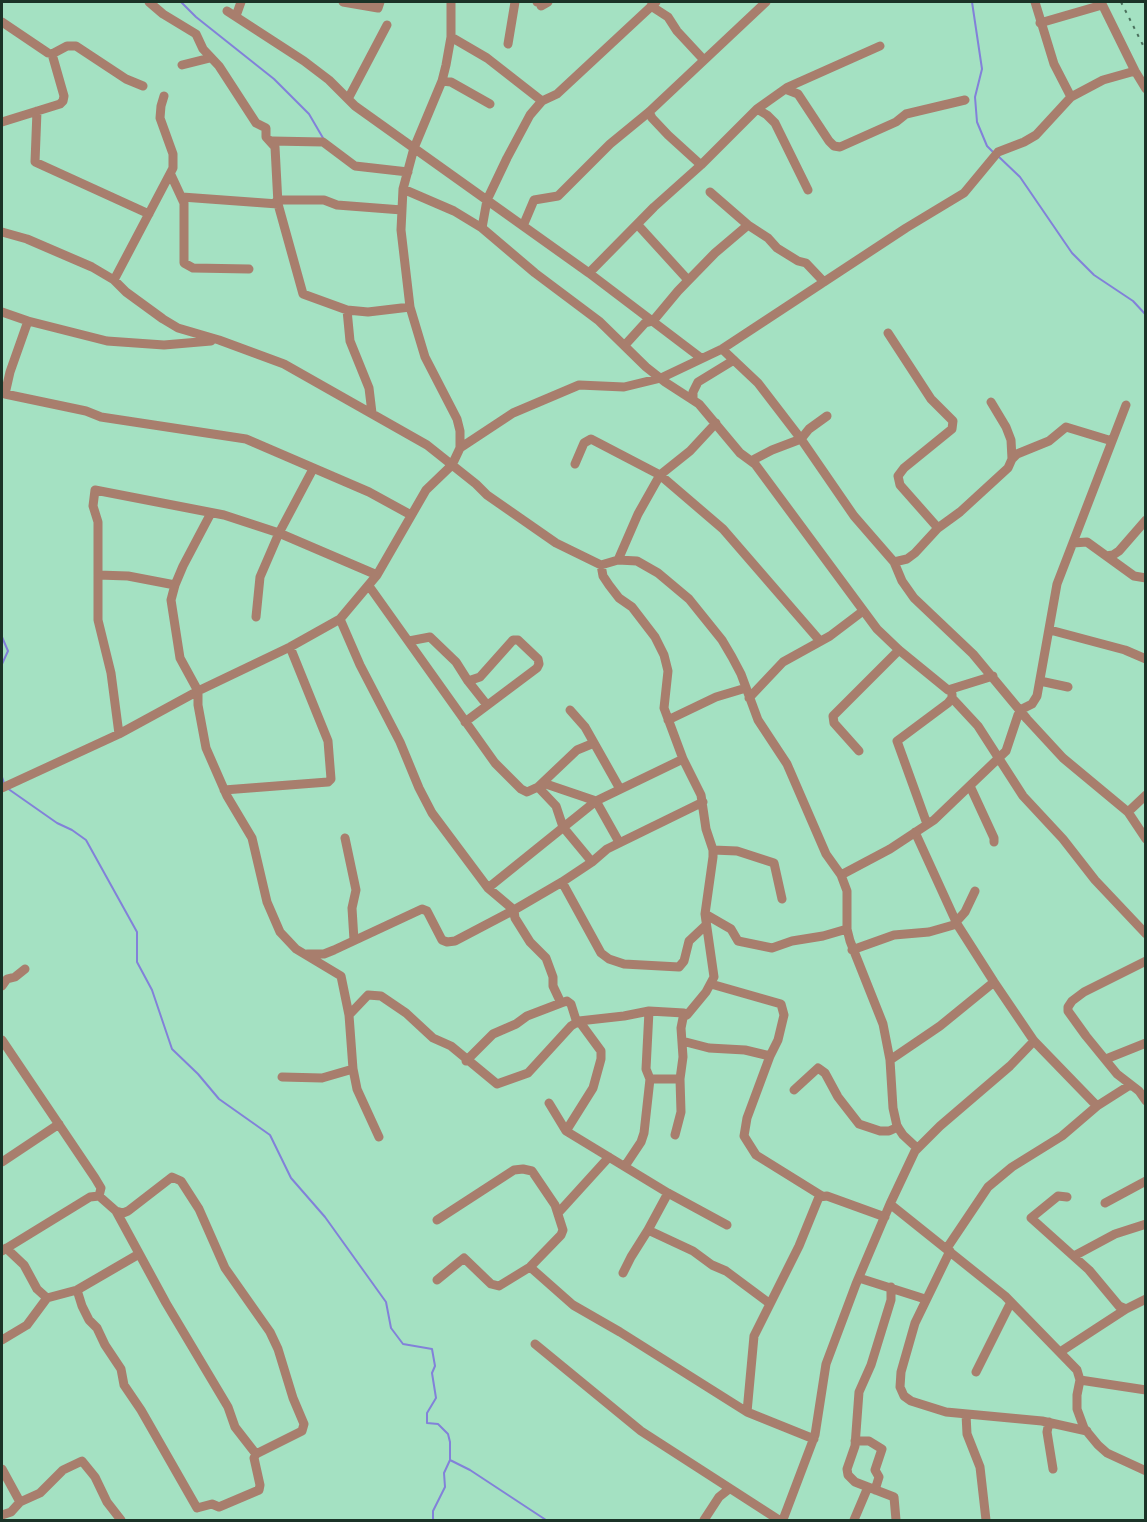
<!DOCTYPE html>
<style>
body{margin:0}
#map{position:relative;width:1147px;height:1522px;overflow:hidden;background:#a4e1c2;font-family:"Archivo Narrow",sans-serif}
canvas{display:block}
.frame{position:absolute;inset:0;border:3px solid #1b3327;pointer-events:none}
</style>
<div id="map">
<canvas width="1147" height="1522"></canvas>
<div class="frame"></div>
</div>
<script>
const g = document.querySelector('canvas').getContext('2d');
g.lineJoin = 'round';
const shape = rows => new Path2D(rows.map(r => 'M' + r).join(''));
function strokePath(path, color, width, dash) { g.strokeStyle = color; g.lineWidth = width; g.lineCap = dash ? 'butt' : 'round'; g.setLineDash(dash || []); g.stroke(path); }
strokePath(shape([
 [181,2,196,17,274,79,309,114,323,138],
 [972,2,982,69,975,97,977,122,987,146,994,153],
 [998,156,1020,177,1072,253,1094,275,1133,301,1146,315],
 [2,637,8,651,2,664],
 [2,777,4,783],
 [7,788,57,823,72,830,86,840,137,932,137,962,152,990,172,1049,198,1074,219,1099,270,1135,291,1178,325,1217,386,1302,391,1328,403,1344,432,1349,435,1366,432,1373,436,1398,427,1413,427,1423,438,1424,448,1434,450,1442,450,1460,444,1473,445,1487,433,1511,433,1519,434,1520],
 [450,1460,470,1470,546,1520]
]), '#8281d9', 2);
strokePath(shape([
 [149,2,163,14,196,34,203,49,219,66,256,123,266,128,266,137,275,147,278,204,303,294,347,310,368,312,410,307],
 [343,2,378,8,380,2],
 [537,2,540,2,541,6,548,2],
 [1035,2,1054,64,1071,97],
 [1101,2,1135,71,1146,89],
 [651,6,668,17,677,31,703,59],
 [227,11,304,61,329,80,355,106,589,273,701,358],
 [236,16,241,2],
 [2,22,48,53,52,54,67,46,76,46,126,79,143,86],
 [1040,23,1102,5],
 [451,37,487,58,542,101],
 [508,44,515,2],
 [182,65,210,58],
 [442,81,451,82,490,104],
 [785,89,798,94,829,141,834,146,840,147,896,122,906,114,965,100],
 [348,99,387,25],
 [757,109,767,115,775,123,808,190],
 [37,111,35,162,149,214],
 [649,112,652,118,668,135,701,165],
 [2,122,60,104,63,101,64,96,52,54],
 [272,141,323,142,355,166,408,172],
 [171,175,184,203,184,263,193,268,249,269],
 [403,189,454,211,482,228,535,273,599,321,646,367,665,382,699,404,740,453,755,464,877,629,899,650,948,690,993,676],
 [710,192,748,225,768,238,777,248,798,261,806,263,824,282],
 [182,197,278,204],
 [277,200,324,200,337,205,402,210],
 [637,224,688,280],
 [523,226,534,200,558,196,610,144,649,112,766,2],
 [482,228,487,200,507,158,530,115,542,101,557,94,656,2],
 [2,232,27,239,92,267,114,280,126,292,163,319,178,328,219,340,284,364,427,445,476,484,487,495,556,543,601,565,618,560,637,561,658,573,689,599,722,640,732,657,741,674,758,720,787,764,826,854,841,875,847,891,847,929,850,941,883,1024,890,1060,893,1108,897,1126,903,1135,917,1148],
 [589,273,654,207,701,165,757,109,788,87,880,46],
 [114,280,173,168,173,154,160,118,161,106,164,96],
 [347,310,350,341,369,388,372,413],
 [2,312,28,321,107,341,164,345,211,341],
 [28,321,10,372,5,394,86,411,101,417,246,439,369,492,411,515],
 [888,333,931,399,953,421,952,429,904,468,898,476,900,485,938,528],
 [625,345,645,323,653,321,678,291,715,253,748,225],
 [722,349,758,383,801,439,854,516,894,562,907,559,915,553,938,528,960,512,1008,468,1012,459,1017,454,1049,441,1066,427,1112,441],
 [693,399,693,392,698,382,734,360],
 [991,402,1006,427,1011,440,1012,459],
 [460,448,513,413,579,385,624,387,661,378,722,349,906,228,964,193,998,152,1024,142,1036,135,1071,97,1103,80,1135,71],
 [751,461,772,450,801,439,809,429,827,416],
 [575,464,584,443,591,439,660,475,723,529,820,641],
 [211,513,183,566,175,585,171,600,180,658,198,691,198,705,206,748,227,796,252,838,267,902,280,932,296,949,341,976,349,1015,368,995,381,996,406,1013,433,1038,451,1046,497,1084,528,1073,571,1026,579,1021,624,1016,649,1011,684,1013],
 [1073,543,1087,542,1134,576,1146,578],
 [1106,556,1113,555,1119,551,1146,520],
 [618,560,638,514,660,475,690,451,716,423],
 [894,562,902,581,914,598,973,654,1027,719,1063,758,1128,812,1146,839],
 [601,565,603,576,609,585,619,598,632,607,655,637,664,655,668,671,664,708,683,759,701,795,706,829,713,850,713,857,705,914,714,977,706,992,687,1015,684,1013,681,1028,683,1057,680,1079,681,1112,675,1135],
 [98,575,128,576,175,585],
 [369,586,495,763,521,789,527,792,538,787,577,750,594,743],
 [256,617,260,577,279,533,313,469],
 [340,619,360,665,400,742,419,788,432,813,488,888,514,910,515,918,530,942,546,958,553,977,553,986,561,1003],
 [1050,630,1125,650,1146,659],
 [409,641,430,637,456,662,468,681,487,705],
 [1040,681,1068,687],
 [749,698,783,662,830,636,863,611],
 [952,698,978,726,1023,796,1063,839,1095,880,1146,934],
 [570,710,585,727,620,789],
 [668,720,716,697,746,688],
 [465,722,537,668,539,664,538,659,518,640,513,640,480,677,468,681],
 [119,734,111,673,98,620,98,522,93,506,95,490,224,515,279,533,377,575],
 [859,751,834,723,833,716,899,650],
 [543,783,596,801,619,842],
 [970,786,994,838,994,842],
 [538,787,556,806,563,827,592,862],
 [2,788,119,734,198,691,290,647,340,619,377,575,426,490,452,465,460,448,460,431,457,419,425,357,410,307,401,230,403,189,414,148,442,81,446,65,451,37,451,2],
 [224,790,328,782,331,779,328,741,290,647],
 [1128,812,1146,795],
 [927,824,897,741,948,703,952,698,952,694],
 [915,832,957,924,994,982,1034,1041,1097,1106],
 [345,838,356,890,352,908,354,940],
 [713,850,737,851,774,863,782,899],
 [841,875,890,849,934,820,1006,751,1018,715,1022,709,1032,704,1037,696,1057,584,1126,405],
 [562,882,601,953,609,959,624,964,679,967,684,961,689,941,705,926],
 [488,888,596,801,683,759],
 [705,914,731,929,738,941,772,948,792,941,823,936,847,929],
 [956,922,965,912,975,891],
 [852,950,894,935,929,932,957,924],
 [307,954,324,954,334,950,422,909,427,911,442,940,447,942,455,941,514,910,562,882,592,862,607,849,703,802],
 [1146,961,1084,992,1072,1001,1068,1007,1068,1011,1086,1036,1117,1074,1139,1091,1146,1101],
 [711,984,781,1004,784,1015,778,1040,770,1056,747,1118,744,1136,756,1155,822,1196],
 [2,986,7,979,15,977,25,969],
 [649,1011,646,1069,650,1079],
 [349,1015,353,1069,357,1089,379,1137],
 [2,1040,95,1178,101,1188,99,1196],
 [682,1041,709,1048,745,1050,770,1056],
 [1106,1059,1146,1043],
 [890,1060,940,1026,994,982],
 [466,1061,493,1034,516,1024,527,1016,561,1003,567,1001,571,1004,577,1023],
 [282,1077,322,1078,353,1069],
 [794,1090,818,1068,825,1073,838,1097,859,1124,880,1131,889,1131,898,1127],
 [549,1103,566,1131,668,1193,727,1225],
 [566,1131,593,1088,601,1059,601,1051,579,1021],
 [2,1162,59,1124],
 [625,1166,641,1142,644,1133,650,1079,680,1079],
 [668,1193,648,1230,693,1251,712,1265,726,1271,769,1303],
 [1067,1197,1058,1196,1031,1218,1089,1270,1119,1306,1126,1309],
 [1105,1203,1146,1181],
 [890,1204,1005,1296,1077,1370,1080,1380,1077,1395,1077,1409,1084,1428,1098,1445,1107,1453,1146,1471],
 [116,1211,166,1303,228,1407,235,1427,256,1454],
 [559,1212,609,1157],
 [6,1248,24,1265,37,1289,47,1298],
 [947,1248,988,1187,1012,1167,1062,1136,1097,1106,1130,1085],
 [2,1251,90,1197,99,1196,116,1211,123,1213,128,1211,172,1177,181,1181,199,1209,225,1268,270,1332,278,1349,293,1398,304,1424,302,1431,256,1454,254,1458,260,1485,259,1490,219,1507,212,1504,197,1508,141,1410,124,1385,121,1369,105,1345,97,1328,89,1320,82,1306,77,1290],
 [950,1251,915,1323,901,1372,900,1387,904,1396,911,1401,946,1412,1042,1421,1087,1431],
 [1074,1256,1115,1234,1146,1224],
 [530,1267,573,1305,620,1332,747,1412,814,1439],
 [623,1273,631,1257,648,1230],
 [859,1278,925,1299],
 [437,1280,464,1258,491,1284,499,1286,530,1267,561,1235,563,1230,555,1205,532,1171,523,1169,514,1170,437,1220],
 [891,1287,891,1300,871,1365,859,1392,855,1446,847,1469,848,1475,855,1482,894,1497,896,1520],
 [2,1340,27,1325,47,1298,77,1290,139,1254],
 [535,1344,641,1431,779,1520],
 [1060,1352,1126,1309,1146,1299],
 [976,1372,1011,1302],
 [1080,1380,1146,1390],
 [747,1412,754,1336,799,1246,819,1197,827,1196,885,1217],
 [966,1414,967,1434,980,1467,986,1520],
 [1049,1422,1047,1432,1053,1469],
 [855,1441,869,1441,882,1449,875,1470,879,1477,875,1490],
 [2,1469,20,1502,40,1493,63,1470,82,1461,95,1477,107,1502,121,1520],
 [2,1515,11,1512,20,1502],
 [704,1520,719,1497,729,1489],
 [780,1520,784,1517,815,1435,826,1364,856,1284,890,1204,915,1151,940,1126,1010,1066,1034,1041],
 [854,1520,868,1487]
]), '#a87e6d', 9);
strokePath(shape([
 [1121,2,1146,51]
]), '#4b705d', 2, [3, 6]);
</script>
